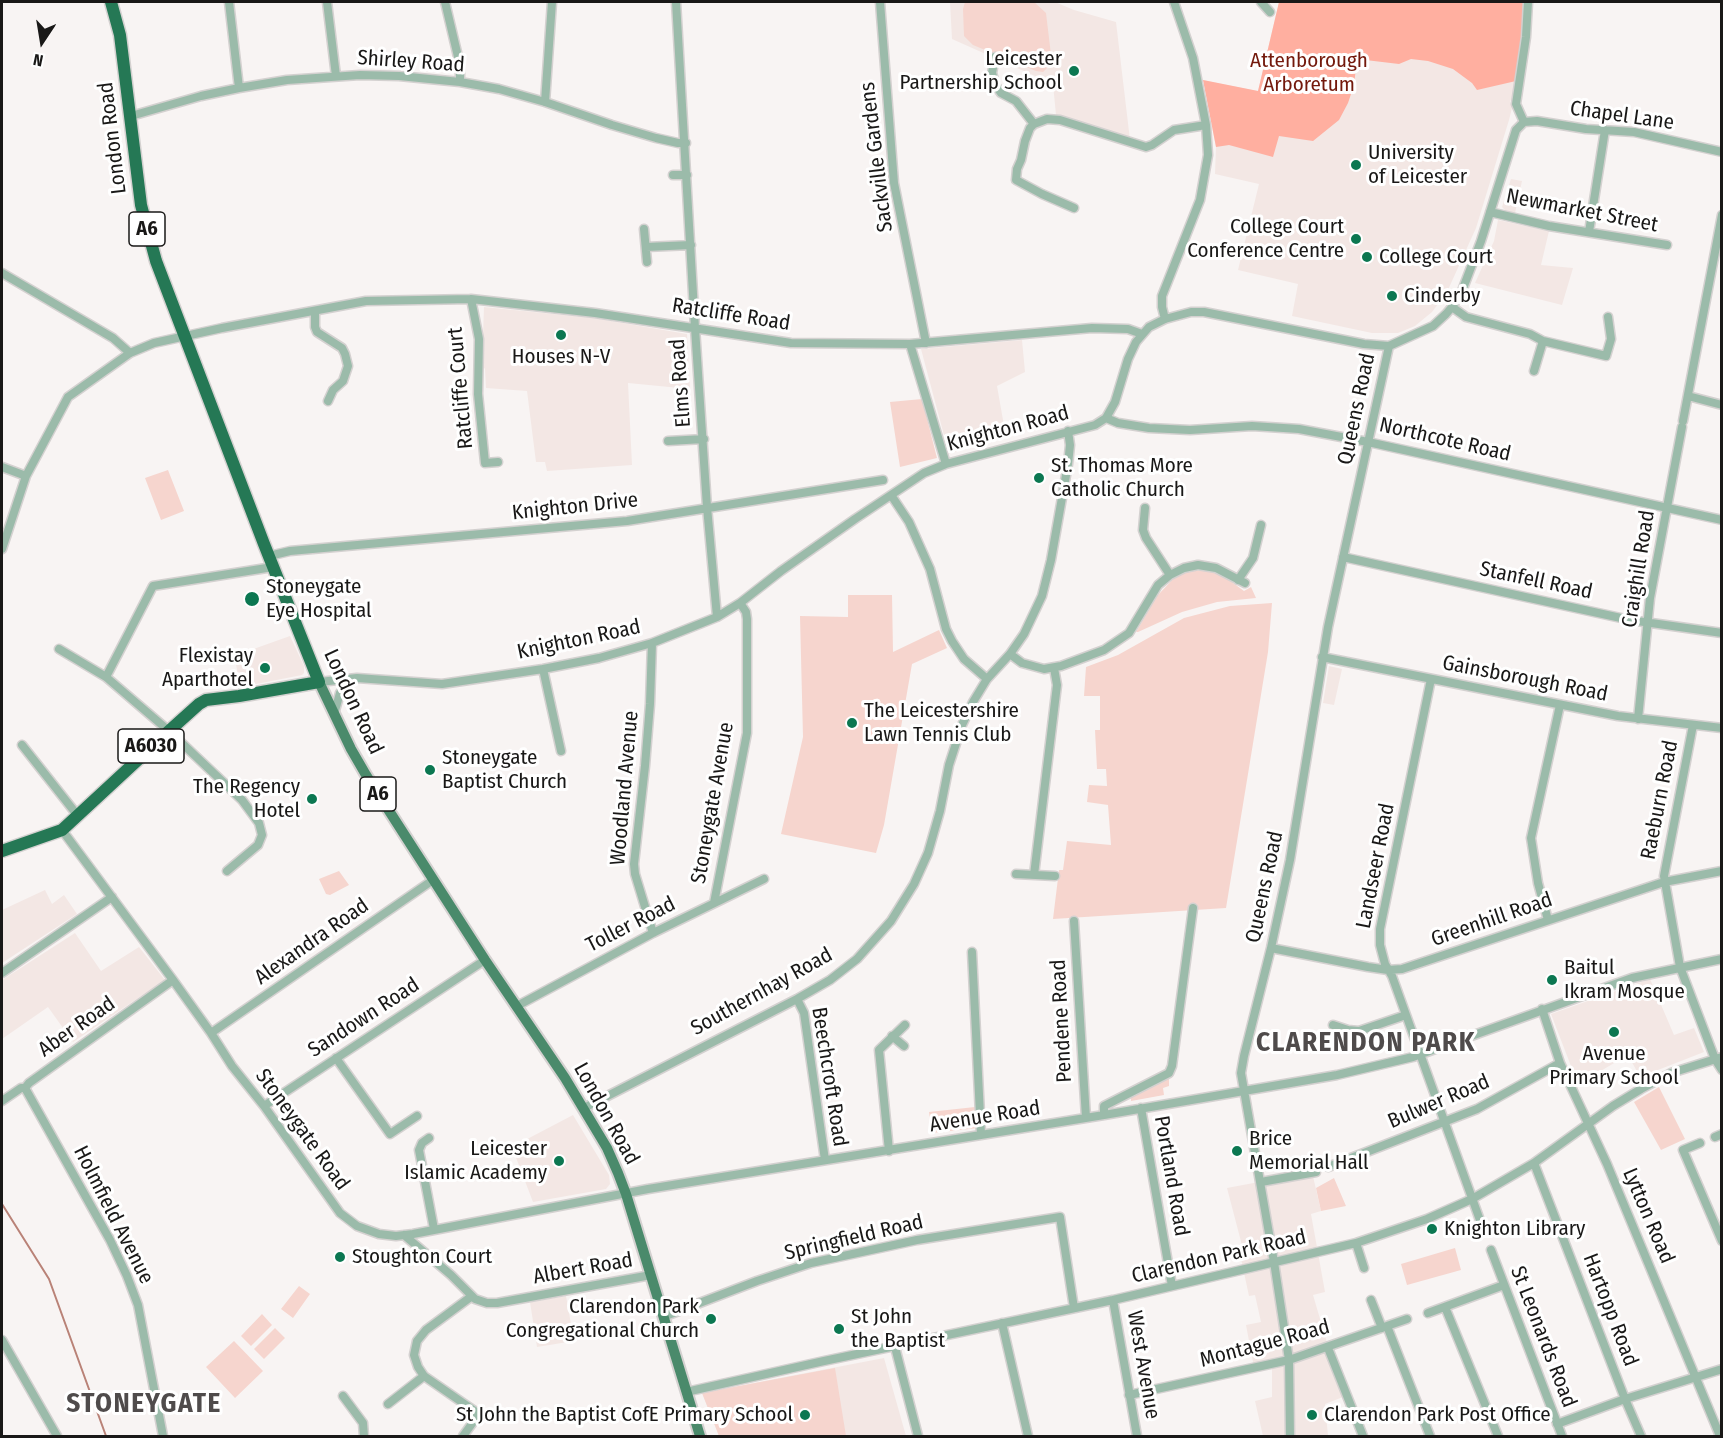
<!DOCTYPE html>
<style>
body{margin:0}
#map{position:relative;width:1723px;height:1438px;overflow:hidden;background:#f8f4f3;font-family:"Fira Sans Condensed",sans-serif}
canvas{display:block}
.frame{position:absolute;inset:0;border:3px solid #191817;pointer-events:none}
.north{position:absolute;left:12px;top:12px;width:60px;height:60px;-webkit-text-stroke:4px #fff;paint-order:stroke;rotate:192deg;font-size:16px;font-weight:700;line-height:24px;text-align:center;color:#191817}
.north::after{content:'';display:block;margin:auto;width:21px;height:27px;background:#191817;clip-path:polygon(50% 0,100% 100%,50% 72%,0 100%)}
</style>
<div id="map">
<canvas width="1723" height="1438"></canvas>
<div class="frame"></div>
<div class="north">N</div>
</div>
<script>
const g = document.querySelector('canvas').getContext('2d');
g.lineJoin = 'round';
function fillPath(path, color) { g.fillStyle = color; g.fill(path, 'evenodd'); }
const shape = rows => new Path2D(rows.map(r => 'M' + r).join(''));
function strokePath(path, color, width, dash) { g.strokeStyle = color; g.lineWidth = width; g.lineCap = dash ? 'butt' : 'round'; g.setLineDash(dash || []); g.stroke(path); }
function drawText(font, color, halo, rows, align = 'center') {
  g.font = font + ' "Fira Sans Condensed",sans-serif'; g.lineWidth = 6; g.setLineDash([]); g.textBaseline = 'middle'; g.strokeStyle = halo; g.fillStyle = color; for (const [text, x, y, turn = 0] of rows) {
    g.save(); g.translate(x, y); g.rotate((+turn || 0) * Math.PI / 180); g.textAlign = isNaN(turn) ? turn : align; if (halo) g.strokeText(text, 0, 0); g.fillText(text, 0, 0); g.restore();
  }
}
fillPath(shape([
 [950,2,1055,2,1074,10,1116,22,1130,140,1056,115,1053,84,952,39],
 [1279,2,1523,2,1522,38,1513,99,1510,101,1512,108,1509,120,1476,228,1447,292,1432,312,1415,326,1398,333,1372,333,1292,316,1298,284,1238,270,1259,184,1215,174,1216,147,1203,80,1258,91],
 [1511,179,1522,181,1515,213,1505,210,1502,207],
 [1498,220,1549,231,1541,265,1573,268,1562,305,1475,283,1494,241],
 [484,307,594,318,687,334,690,389,628,383,632,465,547,471,545,462,536,462,527,391,486,388,485,369,482,365],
 [1022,340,1025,372,997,386,1006,437,949,454,921,349],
 [290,636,304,666,304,673,302,675,241,687,234,656],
 [1329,666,1342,669,1334,705,1323,703],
 [45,890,52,904,64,895,77,914,2,963,2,910],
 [75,933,101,971,139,947,165,980,73,1042,48,1007,2,1039,2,980],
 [1650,979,1674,1035,1694,1028,1704,1052,1640,1077,1628,1055,1604,1069,1579,1087,1551,1014],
 [573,1115,609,1175,610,1184,606,1189,533,1202,512,1147],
 [1312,1172,1321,1211,1311,1214,1325,1292,1313,1295,1343,1397,1325,1404,1328,1436,1263,1436,1255,1401,1272,1397,1272,1369,1271,1364,1255,1368,1253,1362,1246,1325,1261,1322,1255,1295,1249,1296,1240,1254,1244,1253,1227,1188],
 [566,1296,574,1341,537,1347,530,1302],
 [884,1358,906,1436,719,1436,702,1393]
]), '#f3e7e4');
fillPath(shape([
 [965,2,1034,2,1046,13,1051,55,1048,67,1043,72,1036,71,973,45,964,36,963,9],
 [922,399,937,458,900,467,890,402],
 [168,470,184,511,161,520,145,478],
 [1203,570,1221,574,1244,591,1251,587,1256,598,1217,602,1182,612,1138,632,1136,632,1157,596,1175,577,1189,571],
 [848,595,892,595,893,652,939,630,947,648,912,664,884,825,876,853,781,834,803,737,800,616,848,617],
 [1272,603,1268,652,1226,908,1053,919,1059,870,1063,870,1067,841,1111,845,1108,805,1087,802,1089,785,1107,786,1106,769,1097,769,1095,730,1100,730,1100,696,1084,696,1086,667,1118,655,1184,618,1230,606],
 [339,871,349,885,330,895,326,894,319,879],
 [1169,1077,1169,1086,1163,1088,1164,1095,1131,1101,1131,1097],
 [1659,1087,1685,1139,1661,1150,1634,1102],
 [975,1107,978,1128,932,1133,929,1112],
 [1334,1178,1346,1206,1321,1211,1316,1188],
 [1455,1248,1461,1270,1407,1285,1401,1264],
 [299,1286,310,1294,293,1318,281,1309],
 [262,1314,272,1325,251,1346,241,1336],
 [275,1328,285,1338,264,1359,254,1349],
 [234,1341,263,1371,235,1398,206,1367],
 [835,1368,846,1436,719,1436,702,1393]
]), '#f6d5ce');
fillPath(shape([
 [1279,2,1523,2,1522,38,1516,81,1477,90,1472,83,1453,69,1428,61,1411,59,1399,64,1357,59,1354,85,1348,103,1339,120,1313,141,1279,136,1273,157,1229,145,1216,147,1203,80,1258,91]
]), '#ffafa0');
strokePath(shape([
 [2,1204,49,1279,106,1436]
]), '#b98277', 2);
const minor = shape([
 [229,2,239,88],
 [327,2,336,76],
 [445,2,460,65,460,82],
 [676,2,695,328,707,507,717,617],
 [880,2,894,183,926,343],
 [1261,2,1270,12],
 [995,57,992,73,996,86,1001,93,1016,101,1034,124,1047,119,1060,120,1146,147,1152,145,1174,130,1206,125],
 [545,102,552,2],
 [131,116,201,96,239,88,287,80,360,75,399,76,460,82,499,89,545,102,612,125,656,138,678,143,686,143],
 [1524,122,1516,104,1526,37,1528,2],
 [1034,124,1030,128,1025,141,1021,160,1017,169,1016,180,1042,194,1074,208],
 [673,175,687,175],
 [1490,212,1549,226,1667,245],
 [644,229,647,262],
 [1589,232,1605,130],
 [646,247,691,245],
 [2,273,113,338,130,353],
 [471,299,479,339,478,394,485,463,498,462],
 [1452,307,1466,317,1530,334,1543,341,1606,356,1611,339,1608,317],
 [315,311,315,327,317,332,342,348,345,354,348,366,343,381,333,390,328,401],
 [1165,319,1162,307,1162,296,1200,200,1208,155,1206,125,1193,58,1174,2],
 [910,344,946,464],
 [1534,371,1543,341],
 [1688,396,1722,405],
 [1106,418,1118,423,1149,428,1190,430,1252,426,1299,429,1368,442,1722,520],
 [1683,421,1722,215],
 [668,441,704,439],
 [2,467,26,476],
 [891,495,909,522,930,569,946,629,952,641,964,659,987,679],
 [1145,508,1143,530,1146,538,1170,575],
 [2,549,26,476,68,397,130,353,154,343,222,328,366,301,471,299,595,313,791,343,910,344,1092,328,1128,329,1142,334],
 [269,556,290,551,627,521,883,480],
 [1343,557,1630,620,1722,633],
 [1238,580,1253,558,1261,525],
 [652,643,650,704,645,766,634,864,635,874,653,933],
 [59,649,106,677,169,731,242,800,259,823,262,835,258,845,227,871],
 [1010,654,1022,663,1044,669,1061,666,1104,650,1129,633,1158,585,1170,575,1184,568,1198,565,1216,568,1245,583],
 [1322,657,1618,716,1722,728],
 [543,669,561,751],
 [106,677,153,586,273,567],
 [1431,679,1380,929,1380,945,1385,964,1392,976,1481,1223],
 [319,682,357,678,442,684,543,669,599,658,652,643,717,617,740,603,781,571,855,519,924,473,946,464,1095,425,1106,418,1115,402,1128,359,1136,342,1149,327,1165,319,1191,312,1204,312,1364,344,1389,346,1433,326,1446,314,1452,307,1462,291,1481,241,1516,130,1524,122,1537,121,1586,129,1634,132,1722,152],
 [334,714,340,693,344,687,354,680],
 [1638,719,1650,598,1682,427],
 [1693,725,1664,876,1680,967,1715,1059,1722,1070],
 [22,745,78,816],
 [62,830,173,980,211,1033,232,1066,264,1106,340,1213,357,1226,379,1234,396,1236,413,1234,648,1189,1104,1115,1104,1106,1169,1073,1172,1066,1193,908],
 [1016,874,1055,876],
 [1034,875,1057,685,1054,668],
 [714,903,747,733,747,619,746,612,740,603],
 [1548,920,1538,883,1531,838,1560,705],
 [1074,921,1086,1118],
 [1271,948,1368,967,1388,970,1402,969,1664,882,1722,871],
 [972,952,981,1135],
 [2,973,112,897],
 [797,999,804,1013,825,1160],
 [517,1006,653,933,764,879],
 [1542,1009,1560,1063,1607,1164,1720,1436],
 [1333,1025,1348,1030,1359,1031,1406,1015],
 [211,1033,433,880],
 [892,1036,904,1046],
 [336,1058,390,1134,417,1116],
 [25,1088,110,1240,127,1276,138,1305,163,1436],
 [2,1101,21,1088,25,1088,29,1083,173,980],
 [264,1106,485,960],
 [584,1108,797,999,830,980,857,959,891,921,914,884,928,853,940,811,949,765,962,725,973,702,987,679,1010,654,1024,634,1042,596,1051,560,1068,464,1070,445,1068,431],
 [1141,1108,1172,1286],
 [1104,1115,1337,1075,1413,1057,1632,978,1722,959],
 [1715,1137,1722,1134],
 [429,1138,422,1143,419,1150,434,1229],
 [1700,1143,1683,1150,1722,1241],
 [889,1151,879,1050,905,1025],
 [1534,1163,1625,1399,1641,1436],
 [1328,1167,1477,1109,1560,1063],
 [1261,1182,1316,1172],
 [404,1235,451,1275,475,1299,487,1303,497,1303,651,1275],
 [1356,1243,1364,1268],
 [1491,1250,1562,1436],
 [1113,1300,1137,1436],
 [1371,1300,1382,1328],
 [1445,1307,1498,1436],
 [1428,1313,1504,1285],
 [663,1317,757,1281,811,1263,917,1240,1060,1217,1074,1308],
 [1002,1323,1028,1436],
 [1387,1326,1430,1436],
 [2,1340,57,1436],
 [895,1347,918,1436],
 [1328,1348,1363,1436],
 [686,1392,824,1361,1113,1300,1356,1243,1427,1219,1472,1199,1534,1163,1613,1106,1641,1089,1671,1073,1722,1057],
 [1129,1395,1289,1360,1407,1319],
 [343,1396,363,1423,364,1436],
 [388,1404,424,1376],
 [1557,1424,1625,1399,1722,1369],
 [463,1436,479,1414,424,1376,418,1367,414,1355,417,1341,426,1330,472,1296],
 [1290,1436,1289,1360,1274,1262,1241,1073,1244,1056,1271,948,1290,860,1328,627,1389,346]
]);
const major = shape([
 [319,682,351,749,366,775,485,960,565,1078,607,1148,618,1173,626,1194,700,1436]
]);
const highway = shape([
 [2,851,62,830,169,731,199,704,206,700,239,696,319,682,264,544,156,261,141,205,120,35,111,2]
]);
strokePath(minor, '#d4d1d0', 11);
strokePath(major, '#d4d1d0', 14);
strokePath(highway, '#d4d1d0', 15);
strokePath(minor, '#9bbbaa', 8);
strokePath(major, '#4a8a6b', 10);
strokePath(highway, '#257855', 12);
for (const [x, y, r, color] of [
 [1074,71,6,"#0c7751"],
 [1356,165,6,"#0c7751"],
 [1356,239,6,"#0c7751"],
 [1367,257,6,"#0c7751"],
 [1392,296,6,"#0c7751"],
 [561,335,6,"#0c7751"],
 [1039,478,6,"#0c7751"],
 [252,599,8,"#0c7751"],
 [265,668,6,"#0c7751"],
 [852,723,6,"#0c7751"],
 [430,770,6,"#0c7751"],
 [312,799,6,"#0c7751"],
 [1552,980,6,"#0c7751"],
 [1614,1032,6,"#0c7751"],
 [1237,1151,6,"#0c7751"],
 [559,1161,6,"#0c7751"],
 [1432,1229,6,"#0c7751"],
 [340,1257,6,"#0c7751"],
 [711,1319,6,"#0c7751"],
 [839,1329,6,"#0c7751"],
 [805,1415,6,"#0c7751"],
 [1312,1415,6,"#0c7751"]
]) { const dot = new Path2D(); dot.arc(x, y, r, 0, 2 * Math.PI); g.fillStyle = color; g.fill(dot); strokePath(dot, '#fff', 2); }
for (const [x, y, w] of [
 [147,229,36],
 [151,746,66],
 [378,794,36]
]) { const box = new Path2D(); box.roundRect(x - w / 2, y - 17, w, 34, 4.5); g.fillStyle = '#fff'; g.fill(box); strokePath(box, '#191817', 1.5); }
drawText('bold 20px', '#191817', null, [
 ["A6",147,229],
 ["A6030",151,746],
 ["A6",378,794]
]);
drawText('21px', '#191817', '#fff', [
 ["Leicester",1062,59,"right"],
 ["Partnership School",1062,83,"right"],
 ["University",1368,153],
 ["of Leicester",1368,177],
 ["College Court",1344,227,"right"],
 ["Conference Centre",1344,251,"right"],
 ["College Court",1379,257],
 ["Cinderby",1404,296],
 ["Houses N-V",561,357,"center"],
 ["St. Thomas More",1051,466],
 ["Catholic Church",1051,490],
 ["Stoneygate",266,587],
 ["Eye Hospital",266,611],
 ["Flexistay",253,656,"right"],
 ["Aparthotel",253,680,"right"],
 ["The Leicestershire",864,711],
 ["Lawn Tennis Club",864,735],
 ["Stoneygate",442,758],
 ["Baptist Church",442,782],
 ["The Regency",300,787,"right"],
 ["Hotel",300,811,"right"],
 ["Baitul",1564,968],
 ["Ikram Mosque",1564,992],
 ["Avenue",1614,1054,"center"],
 ["Primary School",1614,1078,"center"],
 ["Brice",1249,1139],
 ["Memorial Hall",1249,1163],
 ["Leicester",547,1149,"right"],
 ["Islamic Academy",547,1173,"right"],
 ["Knighton Library",1444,1229],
 ["Stoughton Court",352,1257],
 ["Clarendon Park",699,1307,"right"],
 ["Congregational Church",699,1331,"right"],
 ["St John",851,1317],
 ["the Baptist",851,1341],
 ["St John the Baptist CofE Primary School",793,1415,"right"],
 ["Clarendon Park Post Office",1324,1415]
], 'left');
drawText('21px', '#73190c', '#fff', [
 ["Attenborough",1309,61],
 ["Arboretum",1309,85]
]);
drawText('21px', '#191817', '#fff', [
 ["Shirley Road",411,62,4],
 ["Chapel Lane",1622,116,8],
 ["London Road",113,138,-97],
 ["Sackville Gardens",877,157,-97],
 ["Newmarket Street",1582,211,11],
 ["Ratcliffe Road",731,315,9],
 ["Elms Road",681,383,-94],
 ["Ratcliffe Court",461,388,-95],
 ["Queens Road",1357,409,-78],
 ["Knighton Road",1008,429,-15],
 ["Northcote Road",1445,440,13],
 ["Knighton Drive",575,507,-6],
 ["Craighill Road",1639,569,-81],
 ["Stanfell Road",1536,581,12],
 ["Knighton Road",579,640,-12],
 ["Gainsborough Road",1525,679,11],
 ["London Road",353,702,65],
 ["Woodland Avenue",625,788,-85],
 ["Raeburn Road",1660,800,-79],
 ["Stoneygate Avenue",713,803,-80],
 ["Landseer Road",1376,866,-79],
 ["Queens Road",1265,887,-78],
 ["Greenhill Road",1492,920,-19],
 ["Toller Road",631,925,-27],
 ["Alexandra Road",312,942,-35],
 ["Southernhay Road",762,992,-29],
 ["Sandown Road",364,1018,-33],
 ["Pendene Road",1062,1021,-93],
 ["Aber Road",77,1027,-35],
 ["Beechcroft Road",829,1077,81],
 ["Bulwer Road",1439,1102,-23],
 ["London Road",606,1114,61],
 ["Avenue Road",985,1117,-9],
 ["Stoneygate Road",302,1130,54],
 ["Portland Road",1171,1176,80],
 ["Holmfield Avenue",113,1215,63],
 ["Lytton Road",1648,1216,67],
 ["Springfield Road",854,1238,-13],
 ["Clarendon Park Road",1219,1257,-13],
 ["Albert Road",583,1269,-10],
 ["Hartopp Road",1610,1310,69],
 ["St Leonards Road",1543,1337,69],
 ["Montague Road",1265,1344,-15],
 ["West Avenue",1143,1365,80]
]);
g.letterSpacing = '1.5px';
drawText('bold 27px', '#4f4b4b', '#fff', [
 ["CLARENDON PARK",1366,1043],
 ["STONEYGATE",144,1404]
]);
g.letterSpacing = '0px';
</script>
